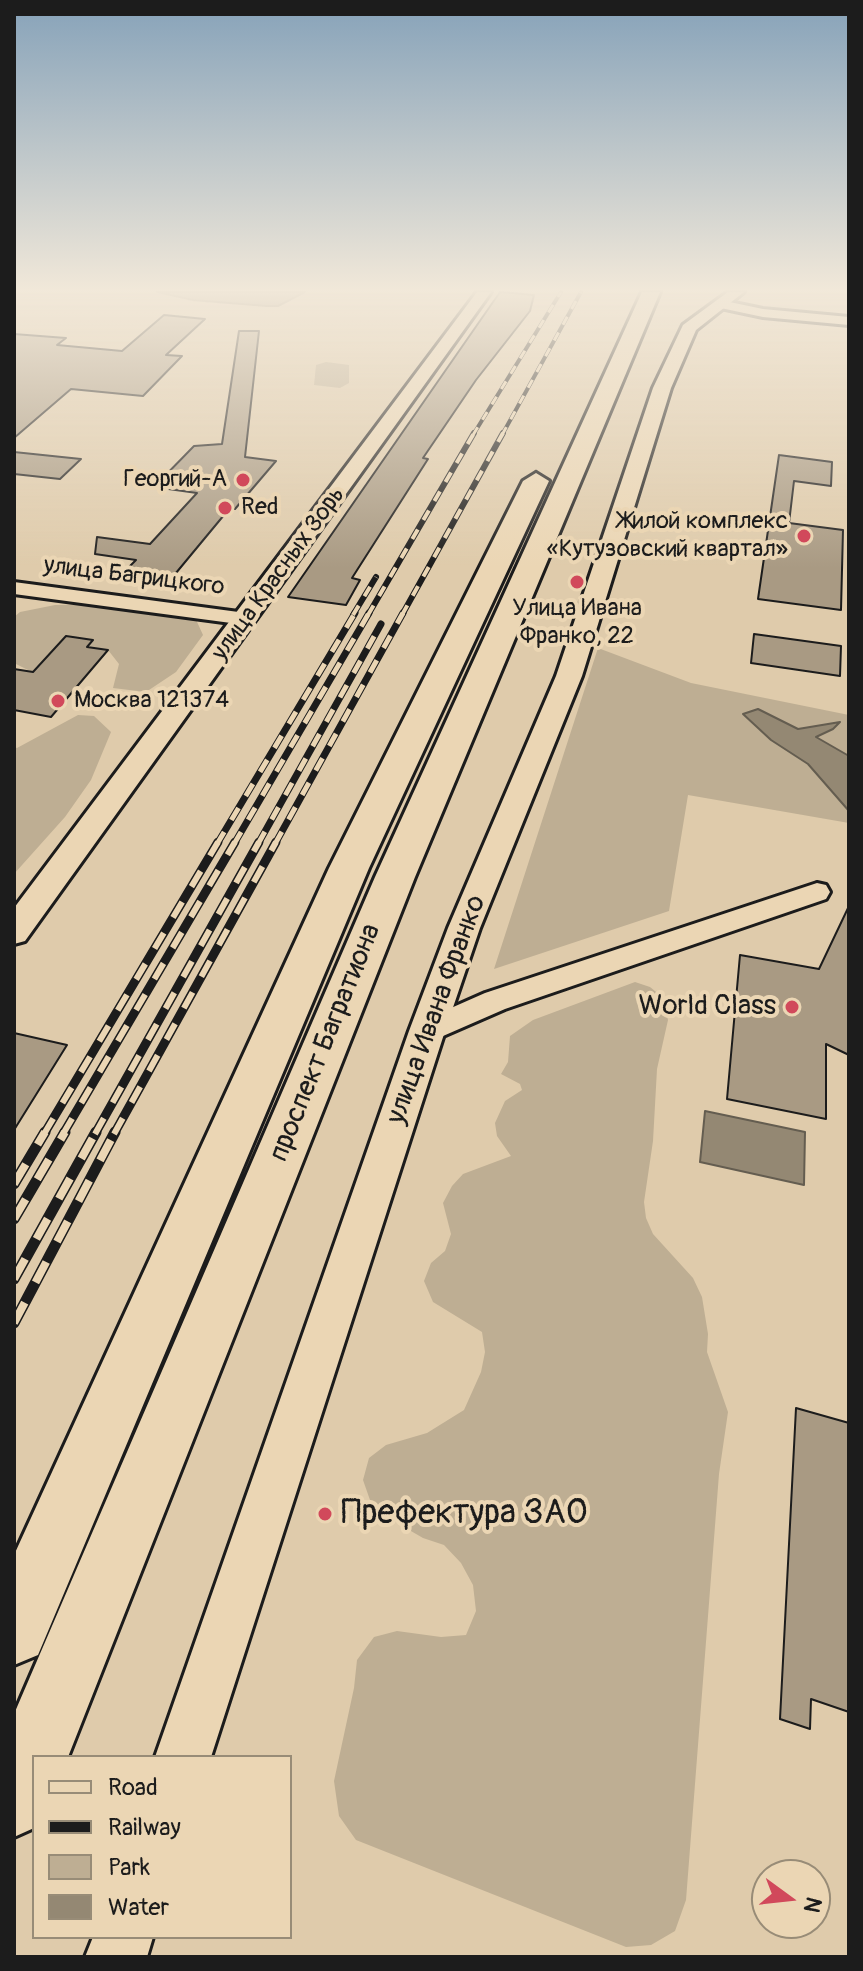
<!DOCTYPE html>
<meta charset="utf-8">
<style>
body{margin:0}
#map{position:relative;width:863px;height:1971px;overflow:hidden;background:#dfcbab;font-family:Pangolin,sans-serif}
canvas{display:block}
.frame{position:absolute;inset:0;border:16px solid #1c1c1c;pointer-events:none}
.legend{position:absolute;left:32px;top:1755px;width:260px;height:184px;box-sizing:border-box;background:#ebd6b4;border:2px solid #988c77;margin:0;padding:10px 14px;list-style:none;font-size:24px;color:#1c1c1c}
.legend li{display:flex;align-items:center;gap:16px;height:40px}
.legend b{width:40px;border:2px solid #988c77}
.north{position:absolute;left:751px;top:1859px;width:80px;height:80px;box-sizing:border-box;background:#ebd6b4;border:2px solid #988c77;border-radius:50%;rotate:105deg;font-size:22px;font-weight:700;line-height:32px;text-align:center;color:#1c1c1c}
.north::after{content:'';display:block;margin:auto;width:28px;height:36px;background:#d1495b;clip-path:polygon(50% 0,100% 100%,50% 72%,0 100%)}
</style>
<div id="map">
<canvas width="863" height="1971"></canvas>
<div class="frame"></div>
<ul class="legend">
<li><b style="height:10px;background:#ebd6b4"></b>Road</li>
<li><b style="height:10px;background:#1c1c1c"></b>Railway</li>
<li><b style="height:22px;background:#beae93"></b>Park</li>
<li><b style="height:22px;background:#948873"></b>Water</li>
</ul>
<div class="north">N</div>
</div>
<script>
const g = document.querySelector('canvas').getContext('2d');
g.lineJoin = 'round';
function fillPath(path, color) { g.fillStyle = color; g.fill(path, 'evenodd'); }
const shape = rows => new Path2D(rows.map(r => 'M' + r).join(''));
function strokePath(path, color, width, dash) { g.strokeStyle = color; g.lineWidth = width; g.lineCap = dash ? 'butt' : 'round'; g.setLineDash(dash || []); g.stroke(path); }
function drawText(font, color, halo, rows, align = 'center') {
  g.font = font + ' Pangolin,sans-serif'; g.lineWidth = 8; g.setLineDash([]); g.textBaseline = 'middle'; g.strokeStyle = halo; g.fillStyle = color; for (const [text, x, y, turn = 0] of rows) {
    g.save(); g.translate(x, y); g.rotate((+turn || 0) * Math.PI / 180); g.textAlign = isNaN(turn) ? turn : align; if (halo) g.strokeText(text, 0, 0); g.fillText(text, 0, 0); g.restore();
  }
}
fillPath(shape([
 [326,362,349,365,349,383,340,388,314,385,316,365],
 [116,604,193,613,203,635,176,672,146,692,113,688,119,664,108,650,87,647,92,640,66,636,32,672,14,663,14,617,20,612,55,605],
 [598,648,691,683,849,715,849,823,688,795,669,911,494,969],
 [78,715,94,716,111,732,91,780,65,817,14,874,14,747,17,748],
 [635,982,650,987,661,996,668,1020,657,1069,653,1141,644,1202,646,1218,653,1234,693,1278,702,1297,708,1334,707,1352,728,1412,719,1474,686,1900,675,1931,651,1945,626,1947,356,1840,339,1816,334,1781,354,1688,357,1660,374,1637,397,1631,441,1637,466,1635,476,1611,473,1585,461,1563,444,1545,423,1538,385,1516,370,1500,363,1480,369,1458,386,1445,427,1433,464,1410,481,1372,485,1352,482,1332,433,1302,424,1281,431,1263,445,1251,451,1234,443,1203,452,1186,463,1174,511,1156,497,1136,495,1123,505,1101,522,1090,520,1084,501,1074,508,1062,510,1036,533,1020]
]), '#beae93');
const water = shape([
 [157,292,305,292,278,306,266,306,193,300,157,292],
 [758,709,798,729,840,722,833,729,816,737,849,756,849,811,808,764,771,740,743,714,758,709],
 [705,1111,805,1132,804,1185,700,1162,705,1111]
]);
fillPath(water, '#948873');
strokePath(water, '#645d50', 2);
const building = shape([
 [500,292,534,295,530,311,476,380,423,458,428,459,352,578,360,580,346,605,288,597,500,292],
 [164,315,205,319,166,355,182,356,143,396,71,389,14,438,14,334,66,338,57,345,122,351,164,315],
 [239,331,259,331,245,457,276,461,235,509,229,509,171,579,125,571,136,560,95,554,97,537,150,544,197,493,154,487,194,446,222,444,239,331],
 [14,452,81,459,60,479,14,474,14,452],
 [779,455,832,462,831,486,794,481,789,523,843,530,841,610,758,599,779,455],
 [754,634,841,646,840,676,751,663,754,634],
 [66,636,93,640,87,647,108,650,51,717,14,710,14,669,33,672,66,636],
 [849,906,849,1055,826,1044,826,1119,727,1099,740,955,819,969,849,906],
 [14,1033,67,1045,14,1130,14,1033],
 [796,1408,849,1423,849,1712,811,1699,810,1729,780,1719,796,1408]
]);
fillPath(building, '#a99a83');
strokePath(building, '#1c1c1c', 2);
const minor = shape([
 [720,300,763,309,849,317,849,325,763,317,716,307,714,304,720,300],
 [14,582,246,613,256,619,246,625,14,594,14,582],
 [817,883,826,885,830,892,826,899,505,1009,427,1043,417,1039,412,1031,417,1023,485,993,817,883]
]);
const tertiary = shape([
 [477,292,491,292,25,941,14,944,14,908,477,292],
 [728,292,744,292,696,330,671,388,582,676,480,928,445,1031,211,1757,155,1757,409,1031,448,928,556,676,653,388,683,325,728,292],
 [93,1937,153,1937,147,1957,85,1957,93,1937]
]);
const primary = shape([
 [642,292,660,292,415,877,68,1757,34,1757,34,1828,14,1837,14,1714,375,877,642,292],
 [536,473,549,481,369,868,38,1655,14,1665,14,1555,329,868,523,481,536,473]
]);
strokePath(minor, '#1c1c1c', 6);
strokePath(tertiary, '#1c1c1c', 6);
strokePath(primary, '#1c1c1c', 6);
fillPath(minor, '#ebd6b4');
fillPath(tertiary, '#ebd6b4');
fillPath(primary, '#ebd6b4');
const railFar4 = shape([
 [473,435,561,292],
 [502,435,581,292]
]);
const railFar3 = shape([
 [353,615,376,577],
 [368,615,474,433],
 [402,615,503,433]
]);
const railFar2 = shape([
 [217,844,355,613],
 [234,844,369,613],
 [258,844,381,624],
 [275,844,403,613]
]);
const railFar1 = shape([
 [44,1134,218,842],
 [63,1134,235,842],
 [95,1134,259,842],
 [114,1134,276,842]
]);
const rail = shape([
 [14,1184,45,1132],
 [14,1219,65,1132],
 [14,1279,96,1132],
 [14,1323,115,1132]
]);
strokePath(railFar4, '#1c1c1c', 4);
strokePath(railFar3, '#1c1c1c', 6);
strokePath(railFar2, '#1c1c1c', 7);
strokePath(railFar1, '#1c1c1c', 9);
strokePath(rail, '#1c1c1c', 11);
strokePath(railFar4, '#ebd6b4', 3, [9]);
strokePath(railFar3, '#ebd6b4', 4, [11]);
strokePath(railFar2, '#ebd6b4', 5, [14]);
strokePath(railFar1, '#ebd6b4', 6, [18]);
strokePath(rail, '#ebd6b4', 8, [23]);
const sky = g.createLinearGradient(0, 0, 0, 568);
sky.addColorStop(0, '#86a2b9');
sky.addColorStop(0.51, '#f1e8d9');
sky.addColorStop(1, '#f1e8d900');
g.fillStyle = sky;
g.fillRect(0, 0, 863, 568);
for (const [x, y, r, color] of [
 [243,480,8,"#d1495b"],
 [225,508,8,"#d1495b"],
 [804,536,8,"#d1495b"],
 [577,582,8,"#d1495b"],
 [58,701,8,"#d1495b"],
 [792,1007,8,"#d1495b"],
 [325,1514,8,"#d1495b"]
]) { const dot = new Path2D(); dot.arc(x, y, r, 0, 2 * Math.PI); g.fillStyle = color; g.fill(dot); strokePath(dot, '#ebd6b4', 3); }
drawText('24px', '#1c1c1c', '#ebd6b4', [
 ["Георгий-А",227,480],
 ["Red",241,508,"left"],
 ["Жилой комплекс",788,522],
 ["«Кутузовский квартал»",788,550],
 ["Улица Ивана",577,609,"center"],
 ["Франко, 22",577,637,"center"],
 ["Москва 121374",74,701,"left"]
], 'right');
drawText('24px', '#1c1c1c', '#ebd6b4', [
 ["улица Красных Зорь",279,574,-54],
 ["улица Багрицкого",134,577,7]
]);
drawText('28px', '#1c1c1c', '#ebd6b4', [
 ["World Class",776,1007]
], 'right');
drawText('28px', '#1c1c1c', '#ebd6b4', [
 ["улица Ивана Франко",437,1010,-70],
 ["проспект Багратиона",326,1043,-68]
]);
drawText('34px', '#1c1c1c', '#ebd6b4', [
 ["Префектура ЗАО",341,1514]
], 'left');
</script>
